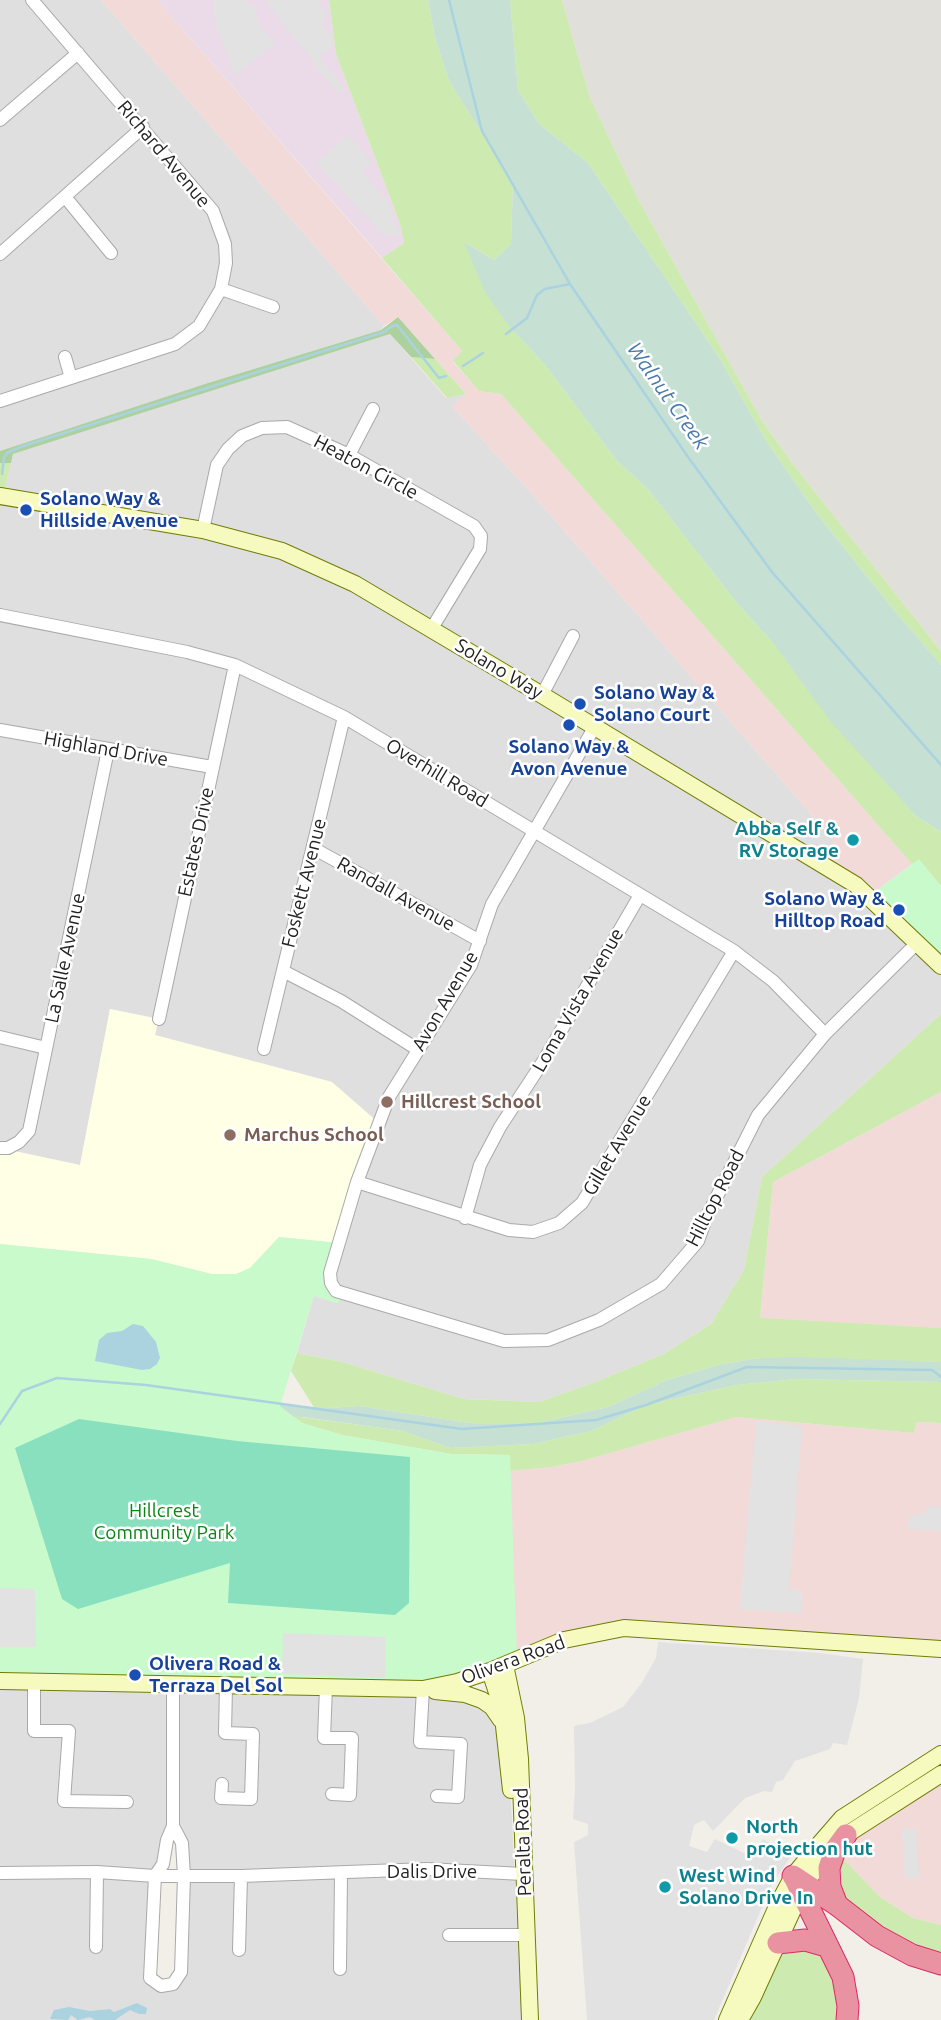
<!DOCTYPE html>
<style>
body{margin:0}
canvas{display:block;background:#f2efe9}
</style>
<canvas width="941" height="2020"></canvas>
<script>
const g = document.querySelector('canvas').getContext('2d');
g.lineJoin = 'round';
function fillPath(path, color) { g.fillStyle = color; g.fill(path, 'evenodd'); }
const shape = rows => new Path2D(rows.map(r => 'M' + r).join(''));
function strokePath(path, color, width, dash) { g.strokeStyle = color; g.lineWidth = width; g.lineCap = dash ? 'butt' : 'round'; g.setLineDash(dash || []); g.stroke(path); }
function drawText(font, color, halo, rows, align = 'center') {
  g.font = font + ' Ubuntu,sans-serif'; g.lineWidth = 5; g.setLineDash([]); g.textBaseline = 'middle'; g.strokeStyle = halo; g.fillStyle = color; for (const [text, x, y, turn = 0] of rows) {
    g.save(); g.translate(x, y); g.rotate((+turn || 0) * Math.PI / 180); g.textAlign = isNaN(turn) ? turn : align; if (halo) g.strokeText(text, 0, 0); g.fillText(text, 0, 0); g.restore();
  }
}
fillPath(shape([
 [0,0,101,0,384,326,381,330,208,383,0,452],
 [390,334,446,398,466,394,452,406,539,502,830,836,838,850,826,866,941,966,941,1014,762,1177,744,1270,711,1324,664,1354,593,1383,539,1402,464,1399,342,1362,297,1353,314,1296,338,1303,332,1082,155,1035,159,1019,110,1009,80,1165,0,1148,0,496,3,496,13,454],
 [0,1681,423,1689,492,1707,509,1760,522,2020,0,2020],
 [173,1827,184,1876,181,1972,161,1986,150,1978,155,1876]
]), '#e0dfdf');
fillPath(shape([
 [101,0,157,0,462,351,453,362,479,391,501,394,912,864,868,897,826,866,838,850,830,836,539,502,452,406,466,394,398,317,384,326],
 [941,1092,941,1328,760,1319,773,1182],
 [736,1417,913,1433,915,1422,941,1423,941,1649,624,1628,517,1659,510,1547,509,1471,551,1467,582,1461],
 [941,1774,941,1925,913,1918,880,1897,835,1850]
]), '#f2dad9');
fillPath(shape([
 [157,0,329,0,336,54,400,224,404,243,382,258]
]), '#ebdbe8');
fillPath(shape([
 [110,1009,159,1019,155,1035,332,1082,379,1123,339,1243,279,1237,250,1268,236,1274,212,1274,151,1259,0,1244,0,1148,80,1165]
]), '#ffffe5');
fillPath(shape([
 [562,0,941,0,941,651,792,463,761,419,637,197,589,95]
]), '#e1dfda');
fillPath(shape([
 [329,0,428,0,435,38,449,81,513,183,511,244,494,260,466,243,508,325,546,366,617,461,647,488,737,603,774,644,885,780,916,816,941,832,941,886,919,860,912,864,501,394,479,391,453,361,462,351,382,258,404,243,400,224,336,54],
 [510,0,562,0,589,95,637,197,761,419,792,463,941,651,941,665,893,609,817,514,766,441,720,359,588,163,539,124,518,90],
 [411,357,435,359,466,394,447,398],
 [0,463,11,463,3,496,0,496],
 [941,1014,941,1092,773,1182,760,1318,941,1328,941,1362,760,1358,722,1364,667,1380,608,1407,534,1424,476,1424,359,1406,315,1409,291,1371,297,1353,342,1362,464,1399,539,1402,593,1383,664,1354,711,1324,744,1270,762,1177],
 [796,1379,941,1382,941,1423,916,1422,914,1433,736,1417,582,1461,551,1467,509,1471,510,1455,451,1454,342,1435,302,1423,293,1416,403,1431,450,1448,533,1444,591,1431,646,1405,736,1385],
 [835,1850,880,1897,913,1918,941,1925,941,1964,837,1905],
 [778,1943,826,1946,847,2020,740,2020]
]), '#cdebb0');
fillPath(shape([
 [398,317,435,359,411,357,390,334,13,454,11,463,0,463,0,451,208,383,381,330]
]), '#add19e');
fillPath(shape([
 [428,0,510,0,518,90,539,124,588,163,720,359,766,441,817,514,893,609,941,665,941,832,916,816,831,722,774,644,737,603,647,488,617,461,546,366,508,325,484,290,464,242,494,260,511,244,513,183,449,81,435,38],
 [799,1357,941,1362,941,1382,796,1379,736,1385,646,1405,591,1431,533,1444,450,1448,403,1431,303,1417,265,1416,277,1404,315,1409,359,1406,476,1424,534,1424,608,1407,667,1380,722,1364,760,1358]
]), '#c6e0d4');
fillPath(shape([
 [919,859,941,886,941,966,868,897],
 [279,1237,339,1243,330,1273,342,1295,338,1303,314,1296,280,1406,302,1423,342,1435,451,1454,510,1455,517,1659,457,1682,0,1681,0,1244,151,1259,212,1274,236,1274,250,1268]
]), '#c8facc');
fillPath(shape([
 [79,1419,237,1441,410,1457,409,1603,395,1615,228,1603,230,1563,78,1609,62,1599,15,1448]
]), '#88e0be');
fillPath(shape([
 [213,0,244,0,255,7,259,26,276,42,235,76,215,22],
 [265,0,318,0,327,15,321,25,331,35,333,46,319,57,345,88,338,94],
 [348,135,372,163,362,172,386,199,394,213,391,216,400,234,396,237,391,233,385,237,316,163],
 [756,1421,802,1426,789,1589,802,1591,801,1613,740,1609],
 [928,1506,941,1506,941,1531,908,1529,909,1518,927,1512],
 [0,1588,35,1589,36,1647,0,1647],
 [283,1633,386,1637,385,1678,282,1674],
 [658,1642,820,1653,863,1659,859,1698,847,1745,833,1743,830,1749,795,1761,783,1780,776,1782,772,1792,764,1791,745,1798,713,1831,704,1820,694,1825,689,1846,707,1852,715,1839,750,1856,763,1839,792,1855,772,1884,714,2020,587,2020,574,1842,588,1835,588,1824,573,1819,575,1790,574,1726,590,1723,623,1707,641,1684,656,1658],
 [916,1828,919,1878,905,1879,902,1829]
]), '#e2e2e2');
fillPath(shape([
 [133,1324,143,1326,156,1342,160,1358,157,1364,150,1369,142,1370,95,1361,99,1340,107,1333,122,1331],
 [137,2003,147,2008,146,2014,139,2014,130,2010,115,2020,95,2020,90,2017,78,2020,71,2015,68,2020,50,2019,54,2010,69,2007,90,2011,110,2009,114,2012]
]), '#aad3df');
strokePath(shape([
 [449,0,482,131,570,284,688,457,772,572,941,765],
 [506,334,527,318,537,295,545,289,570,284],
 [463,366,483,353],
 [2,474,4,458,7,453,20,447,384,332,392,326,397,325,439,378,446,376],
 [0,1424,22,1391,57,1378,146,1385,462,1429,596,1420,646,1405,747,1367,932,1370,941,1377]
]), '#aad3df', 2.5);
const street = shape([
 [0,120,78,53],
 [66,198,111,253],
 [0,254,143,127],
 [221,289,273,307],
 [65,357,71,378],
 [0,401,175,344,199,326,221,289,226,263,225,244,213,211,32,0],
 [349,455,373,409],
 [203,530,217,465,228,449,242,436,262,428,287,427,349,455,474,526,481,536,480,549,432,628],
 [0,615,187,652,235,665,344,717,734,951,773,981,825,1034],
 [542,695,573,636],
 [594,728,492,904,471,965,389,1097,357,1182,330,1273,331,1283,336,1291,504,1341,548,1340,599,1320,661,1284,698,1241,707,1216,758,1115,825,1034,916,944],
 [0,730,212,767],
 [313,848,480,941],
 [283,971,341,1001,417,1049],
 [159,1019,235,665],
 [0,1037,46,1048],
 [264,1049,344,717],
 [0,1148,8,1148,19,1142,29,1131,108,750],
 [357,1182,509,1230,533,1232,559,1223,582,1203,734,951],
 [465,1218,480,1165,500,1127,544,1060,640,895],
 [34,1682,34,1731,69,1731,64,1801,127,1802],
 [326,1687,324,1738,352,1738,350,1795,332,1794],
 [423,1689,420,1742,461,1744,458,1797,437,1796],
 [222,1784,221,1798,251,1799,253,1734,225,1733,226,1686],
 [173,1826,182,1843,184,1876,181,1972,173,1984,161,1986,150,1978,155,1876,163,1864,167,1840,173,1826],
 [173,1826,173,1685],
 [0,1873,97,1872,155,1876,241,1876,427,1869,523,1874],
 [449,1935,525,1935],
 [96,1947,97,1872],
 [239,1950,241,1876],
 [340,1969,341,1874]
]);
const secondary = shape([
 [0,496,203,530,282,551,355,584,542,695,856,885,941,966],
 [505,1665,516,1718,520,1759,530,2020],
 [490,1671,502,1708,511,1790],
 [0,1681,423,1689,457,1682,490,1671,564,1640,624,1628,941,1649],
 [435,1691,465,1694,482,1700,492,1707,501,1720],
 [727,2020,778,1904,793,1876,816,1848,842,1818,941,1754],
 [740,2020,753,1997,801,1892,821,1860,846,1835,941,1774]
]);
const highway = shape([
 [793,1876,837,1905,877,1936,912,1955,941,1964],
 [794,1877,843,1977,848,2006,847,2020],
 [837,1905,830,1887,829,1868,835,1850,846,1835],
 [778,1943,805,1940,826,1946]
]);
strokePath(street, '#a9a9a9', 14);
strokePath(secondary, '#707d05', 18);
strokePath(highway, '#dc2a67', 23);
strokePath(street, '#fff', 12);
strokePath(secondary, '#f7fabf', 16);
strokePath(highway, '#e892a2', 21);
for (const [x, y, r, color] of [
 [26,510,7,"#1a4fb4"],
 [580,704,7,"#1a4fb4"],
 [569,725,7,"#1a4fb4"],
 [853,840,7,"#0f9aa8"],
 [899,910,7,"#1a4fb4"],
 [387,1102,7,"#8d6e63"],
 [230,1135,7,"#8d6e63"],
 [135,1675,7,"#1a4fb4"],
 [732,1838,7,"#0f9aa8"],
 [665,1887,7,"#0f9aa8"]
]) { const dot = new Path2D(); dot.arc(x, y, r, 0, 2 * Math.PI); g.fillStyle = color; g.fill(dot); strokePath(dot, '#fff', 2.5); }
drawText('19px', '#222', '#fff', [
 ["Richard Avenue",164,154,50],
 ["Heaton Circle",366,467,28],
 ["Solano Way",499,669,31],
 ["Highland Drive",106,749,10],
 ["Overhill Road",437,773,31],
 ["Estates Drive",196,842,-78],
 ["Foskett Avenue",304,883,-76],
 ["Randall Avenue",396,894,29],
 ["La Salle Avenue",65,958,-78],
 ["Loma Vista Avenue",578,1000,-60],
 ["Avon Avenue",445,1001,-60],
 ["Gillet Avenue",617,1145,-59],
 ["Hilltop Road",715,1198,-63],
 ["Olivera Road",513,1660,-20],
 ["Peralta Road",523,1842,-92],
 ["Dalis Drive",432,1872]
]);
drawText('bold 19px', '#164399', '#fff', [
 ["Solano Way &",40,499],
 ["Hillside Avenue",40,521],
 ["Solano Way &",594,693],
 ["Solano Court",594,715],
 ["Solano Way &",569,747,"center"],
 ["Avon Avenue",569,769,"center"],
 ["Solano Way &",885,899,"right"],
 ["Hilltop Road",885,921,"right"],
 ["Olivera Road &",149,1664],
 ["Terraza Del Sol",149,1686]
], 'left');
drawText('bold 19px', '#0d838f', '#fff', [
 ["Abba Self &",839,829,"right"],
 ["RV Storage",839,851,"right"],
 ["North",746,1827],
 ["projection hut",746,1849],
 ["West Wind",679,1876],
 ["Solano Drive In",679,1898]
], 'left');
drawText('bold 19px', '#785e54', '#fff', [
 ["Hillcrest School",401,1102],
 ["Marchus School",244,1135]
], 'left');
drawText('19px', '#0c8416', '#fff', [
 ["Hillcrest",164,1511],
 ["Community Park",164,1533]
]);
drawText('italic 21px', '#4a7aab', '#fff', [
 ["Walnut Creek",668,396,55]
]);
</script>
